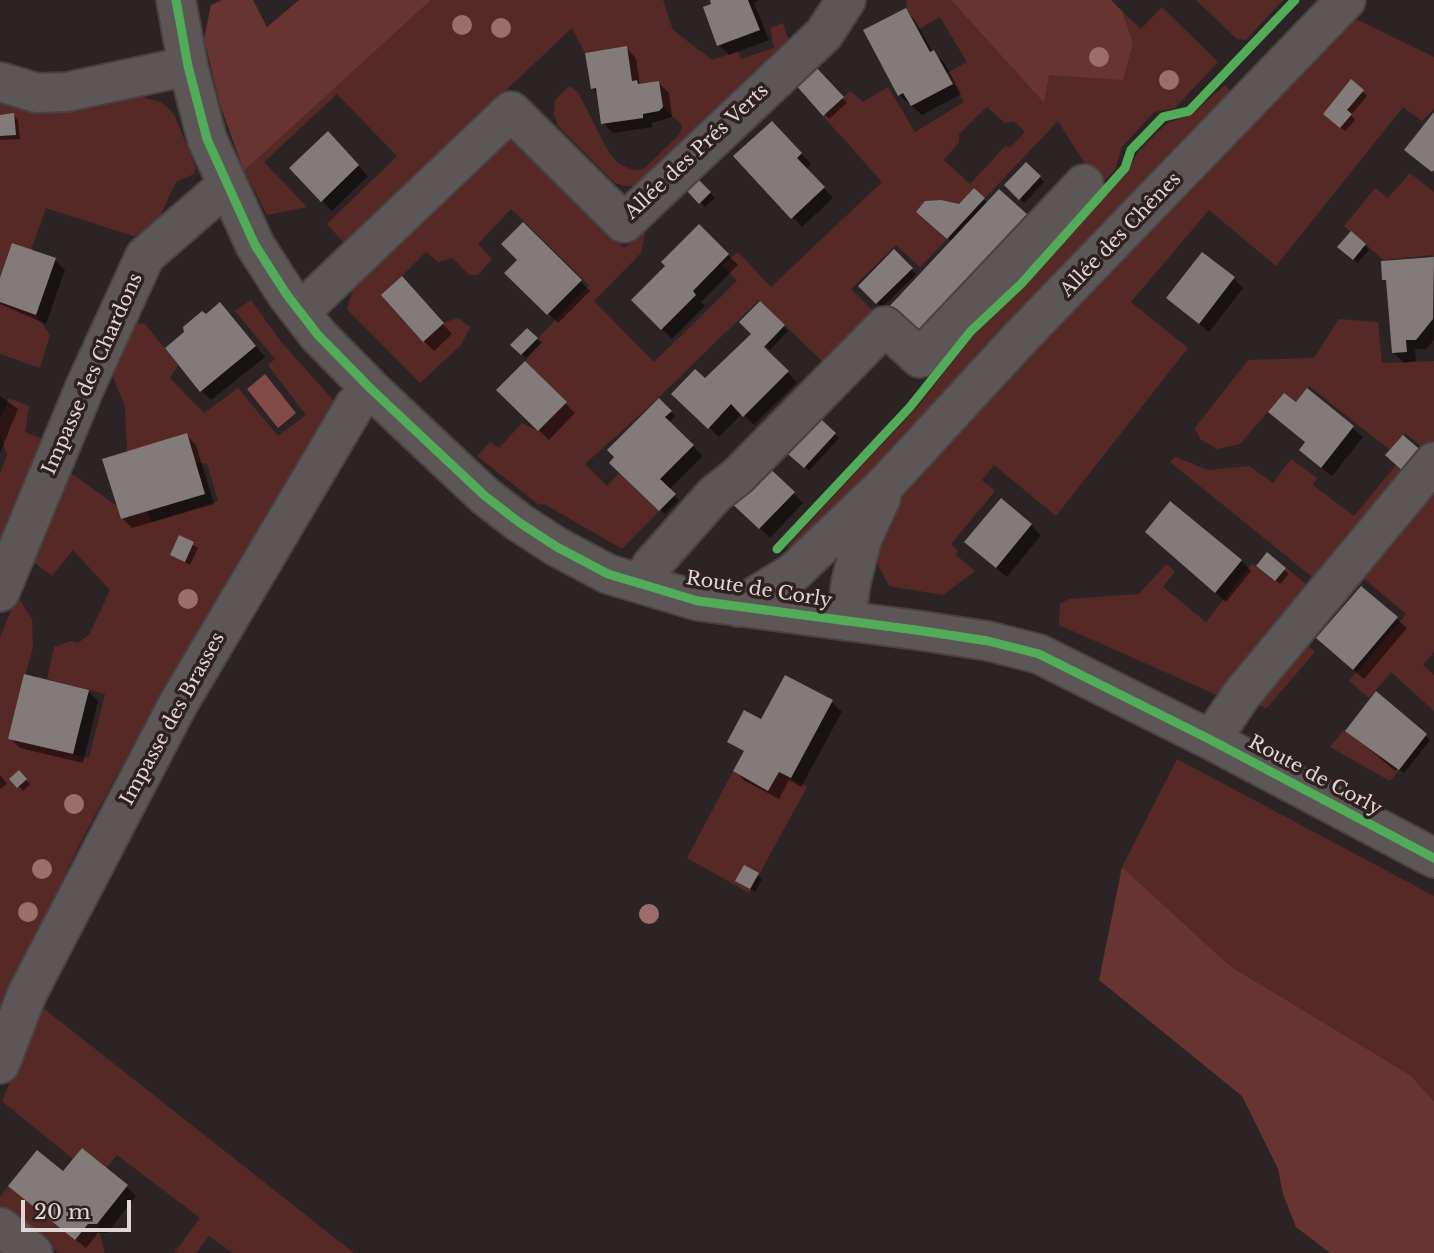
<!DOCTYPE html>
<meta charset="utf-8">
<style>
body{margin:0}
#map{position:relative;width:1434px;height:1253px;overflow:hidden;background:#2c2424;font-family:"Libre Baskerville",serif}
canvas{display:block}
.scale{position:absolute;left:21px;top:1200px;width:110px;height:32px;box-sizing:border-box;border:4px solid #e0d6d5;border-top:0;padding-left:9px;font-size:21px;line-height:24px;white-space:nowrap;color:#e0d6d5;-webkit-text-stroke:5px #2f2120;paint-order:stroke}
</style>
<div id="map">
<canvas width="1434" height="1253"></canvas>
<div class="scale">20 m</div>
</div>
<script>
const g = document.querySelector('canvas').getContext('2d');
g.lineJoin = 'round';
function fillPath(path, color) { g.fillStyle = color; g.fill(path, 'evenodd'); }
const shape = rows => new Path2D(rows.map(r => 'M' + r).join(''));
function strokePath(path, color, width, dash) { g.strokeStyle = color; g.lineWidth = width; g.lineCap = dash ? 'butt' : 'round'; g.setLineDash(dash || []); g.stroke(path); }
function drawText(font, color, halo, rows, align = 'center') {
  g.font = font + ' "Libre Baskerville",serif'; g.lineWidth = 7; g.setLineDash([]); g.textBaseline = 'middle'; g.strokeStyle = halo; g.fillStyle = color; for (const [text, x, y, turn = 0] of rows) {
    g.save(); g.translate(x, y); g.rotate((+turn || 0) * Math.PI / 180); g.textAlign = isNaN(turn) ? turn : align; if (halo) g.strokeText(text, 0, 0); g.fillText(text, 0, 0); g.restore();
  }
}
fillPath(shape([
 [431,0,663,0,673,30,712,60,738,51,741,59,774,48,770,28,783,23,789,41,636,186,625,186,615,183,558,126,554,115,555,100,569,86,578,92,609,153,618,163,632,170,644,169,680,134,682,125,663,107,659,81,638,84,637,80,632,81,627,46,585,53,572,28,344,243,327,224,397,156,337,94,264,162,307,207,267,215,244,171],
 [907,0,951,0,1044,103,1048,74,1133,43,1122,11,1141,29,1162,7,1218,62,1175,108,1154,112,1122,147,1115,170,1099,186,1058,121,985,198,974,188,959,204,916,212,947,239,920,267,896,245,851,289,876,314,827,366,759,300,655,401,585,464,607,486,619,473,659,511,622,549,546,505,538,504,477,456,490,442,499,448,522,423,538,431,566,402,525,361,542,342,538,338,589,285,511,209,478,244,492,259,478,275,469,275,453,258,438,262,426,252,402,276,443,323,458,318,470,327,461,345,420,383,347,309,356,281,510,136,624,248,646,228,641,253,594,301,654,362,737,281,722,265,738,252,771,287,882,182,823,116,850,91,863,102,888,87,915,132,964,102,947,73,967,62,940,17,917,30,906,8],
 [987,107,1005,123,1014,121,1025,132,1010,148,1006,145,970,184,944,160,959,142,959,134],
 [1196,0,1283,0,1246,40,1237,39],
 [1354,18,1434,57,1434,109,1422,121,1403,107,1276,266,1209,210,1131,302,1188,348,1056,516,994,465,982,480,995,491,951,544,958,551,956,555,975,571,943,595,889,586,878,565,877,535,889,512,956,433],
 [1225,85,1232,92,796,556,787,546,919,405,973,336,1127,173,1137,153,1167,123,1191,115],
 [134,95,161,102,174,114,196,168,194,174,176,182,159,219,142,234,133,236,46,208,31,250,0,278,0,96],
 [1410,173,1434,192,1434,261,1433,255,1384,260,1344,226,1375,188,1388,198],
 [251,300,282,343,334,401,228,586,158,699,79,845,0,1018,0,637,17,596,32,619,33,647,8,739,89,758,105,694,47,679,54,647,71,641,78,643,89,635,110,590,73,550,52,576,32,561,71,473,117,506,121,519,147,511,152,522,218,501,207,464,127,451,125,407,112,374,135,323,145,324,178,365,170,378,204,413,238,388,278,436,306,415,268,365,275,359,235,311],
 [0,302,36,315,50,335,40,368,0,354],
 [1339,319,1378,322,1382,363,1434,361,1434,450,1430,454,1405,433,1390,450,1309,386,1296,402,1284,393,1240,444,1217,449,1200,439,1195,428,1248,360,1314,358],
 [9,398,29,406,25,432,45,440,0,553,0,473,7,455,0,434,0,420],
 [1175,457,1208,470,1249,466,1273,483,1291,459,1317,478,1313,485,1354,516,1396,465,1411,478,1321,584,1170,462],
 [1434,478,1434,652,1423,665,1434,675,1434,711,1391,672,1369,698,1349,681,1406,614,1356,572],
 [1166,564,1175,571,1163,587,1206,622,1252,564,1274,581,1286,568,1315,591,1219,696,1059,625,1060,604,1069,599,1139,594],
 [1301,640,1315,652,1266,709,1251,700],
 [1344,730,1399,770,1390,781,1330,747],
 [1177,759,1434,896,1434,1101,1410,1075,1230,966,1122,867],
 [733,771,768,790,779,772,807,787,749,893,687,858],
 [42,1007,354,1253,233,1253,209,1236,196,1253,174,1253,200,1218,117,1155,106,1168,82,1148,73,1159,2,1101],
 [8,1186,88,1224,97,1224,105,1253,59,1253,0,1205,0,1197]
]), '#562927');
fillPath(shape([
 [222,0,253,0,267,27,299,0,431,0,244,171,220,105,204,39,211,5],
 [951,0,1111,0,1122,11,1133,43,1123,80,1049,75,1044,103],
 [1122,867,1230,966,1410,1075,1434,1101,1434,1253,1330,1253,1296,1227,1283,1194,1278,1169,1242,1096,1099,980]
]), '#683431');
fillPath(shape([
 [265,374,296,413,278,428,247,389]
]), '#824b47');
fillPath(shape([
 [711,0,759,0,754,3,769,40,729,55,719,45,705,8,713,5],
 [905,10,915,20,933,53,944,62,961,94,922,115,899,95],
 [626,48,636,58,640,86,659,83,669,93,672,117,652,123,652,127,613,133,603,123,599,95,592,88],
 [814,67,847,103,829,119,796,83],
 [1362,91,1367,96,1351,115,1355,120,1345,131,1329,118],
 [13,115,18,120,20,139,0,140,0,117],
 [781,133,811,164,806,169,833,198,802,227,735,156],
 [338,144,368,176,332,211,291,168],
 [1026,164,1044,182,1024,203,1006,185],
 [699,182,715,198,705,207,690,191],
 [974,190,988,204,952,242,919,212,960,206],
 [523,225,590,291,558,323,507,273,520,260],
 [699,226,738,265,701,302,705,306,672,339,633,300,668,266],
 [1365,245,1369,250,1358,263,1344,252],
 [894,252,916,274,882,308,860,286],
 [1433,259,1434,340,1426,349,1415,349,1416,361,1404,363,1394,353,1389,284,1384,279],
 [55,260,65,270,46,324,0,304,0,284],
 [1234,279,1243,288,1209,332,1168,298],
 [412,289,452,334,434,351,424,341],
 [760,303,788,331,770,350,741,322],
 [220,304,265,357,211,400,202,391,205,316],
 [527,330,541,343,526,358,512,345],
 [751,336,797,382,754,425,742,413,719,437,674,394,705,381],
 [525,363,575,413,549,440,498,390],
 [1307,391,1363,437,1332,476,1311,460,1296,405],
 [0,396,18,409,0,453],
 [659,400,675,416,669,422,703,456,669,490,679,500,665,514,654,505],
 [813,415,839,438,809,471,784,447],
 [186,435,196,445,214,504,132,528,123,519],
 [762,464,803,503,770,538,730,499],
 [1031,525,1041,535,1007,577,977,552],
 [180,538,198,548,190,565,172,555],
 [1157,541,1241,561,1251,571,1226,602],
 [1267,555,1289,574,1280,584,1263,570],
 [1361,588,1407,628,1364,679,1328,648],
 [88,691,98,701,83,763,20,748,10,738],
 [832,702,842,712,801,787,789,780,779,799,745,781,735,771,745,752,729,741],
 [1347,730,1424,734,1430,740,1404,773,1398,768,1395,771],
 [19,772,30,784,23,791,11,779],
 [0,775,7,784,0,789],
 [758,875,762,879,755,892,737,880],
 [126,1186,136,1196,107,1233,98,1233,86,1248,21,1196]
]), '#0007');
fillPath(shape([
 [710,0,748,0,760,30,717,46,703,7,711,4],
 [906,8,930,52,934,50,953,84,911,106,903,93,898,96,863,30],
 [627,46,632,81,637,80,638,84,659,81,663,107,659,111,643,114,643,118,601,124,596,88,591,89,585,53],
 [814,65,844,97,823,116,794,83],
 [1351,79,1364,90,1347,110,1352,114,1340,128,1323,114],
 [1434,112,1434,170,1432,172,1404,150],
 [14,113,16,135,0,136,0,115],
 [772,121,802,153,797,158,825,187,791,219,733,156],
 [328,131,359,165,321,202,289,168],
 [1026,162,1041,176,1019,200,1004,185],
 [699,180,711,192,699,204,687,191],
 [974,188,985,198,947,239,916,212,925,201,941,200,959,204],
 [999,189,1037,223,914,338,886,310],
 [523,222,582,280,547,315,504,273,517,260,501,244],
 [699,224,729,254,693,291,696,295,661,330,631,300,665,266,661,262],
 [1351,231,1366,244,1353,260,1337,247],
 [12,243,56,258,36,315,0,302,0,278],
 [894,249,913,268,876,304,858,286],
 [1202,252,1235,277,1199,324,1166,298],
 [1434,257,1433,319,1416,340,1406,340,1407,352,1392,353,1386,280,1382,280,1381,261],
 [402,276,444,323,423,342,381,295],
 [760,301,785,325,764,347,789,371,743,417,731,404,708,429,671,394,695,369,705,378,751,334,739,322],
 [220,302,256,346,200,392,165,348,184,332,183,327,202,311,206,314],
 [527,328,538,338,521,355,510,345],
 [525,361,567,402,538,431,496,390],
 [1307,388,1354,426,1321,468,1299,450,1305,442,1268,412,1284,393,1296,402],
 [659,398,672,411,665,417,694,445,660,479,676,494,659,511,609,463,614,457,607,450],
 [813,412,836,433,804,468,781,448],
 [187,433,205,494,121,519,102,459],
 [1403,435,1424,453,1406,474,1385,455],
 [762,461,795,492,759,529,727,499],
 [1001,498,1032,524,996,568,964,542],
 [1170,501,1242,560,1215,593,1145,532],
 [179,535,194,542,185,562,170,555],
 [1267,552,1286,568,1275,581,1256,566],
 [1361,586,1398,617,1353,670,1316,638],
 [24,674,89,690,73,754,8,739],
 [785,675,833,700,791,778,779,772,768,791,733,771,744,751,727,742,744,710,761,719],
 [1376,691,1427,734,1399,770,1345,731],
 [19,770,27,779,17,788,9,779],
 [744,865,759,873,750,889,735,881],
 [82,1148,128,1185,97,1224,88,1224,75,1240,8,1186,37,1150,63,1171]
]), '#827b7a');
const minor = shape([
 [176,0,188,66,207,139,255,245,287,295,318,335,371,389,485,496,520,523,557,547,608,574,698,601,923,631,988,641,1039,654,1211,740,1434,858],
 [0,82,37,93,67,92,188,66],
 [300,312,511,111,624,223,824,34,846,0],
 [641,583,652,565,715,494,738,476,885,326,920,358,1084,184],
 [0,592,85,387,145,256,213,197,229,190],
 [738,607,794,572,884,486,1021,337,1346,0],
 [846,621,851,582,862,539,881,498],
 [1211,740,1242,694,1434,462],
 [0,1064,27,994,177,706,355,405,371,389],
 [0,1227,33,1253]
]);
strokePath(minor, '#494242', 42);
strokePath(minor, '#5d5656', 38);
strokePath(shape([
 [176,0,188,66,207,139,255,245,287,295,318,335,371,389,485,496,520,523,557,547,608,574,698,601,923,631,988,641,1039,654,1211,740,1434,858],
 [777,549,910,407,971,331,1021,284,1125,168,1131,150,1163,117,1189,111,1295,0]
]), '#51ab58', 9);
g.fillStyle = '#9b6e6a';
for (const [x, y] of [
 [462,25],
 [501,28],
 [1099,57],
 [1169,80],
 [188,599],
 [74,804],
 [42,869],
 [28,912],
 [649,914]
]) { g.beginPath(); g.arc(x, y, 10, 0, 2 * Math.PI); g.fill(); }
drawText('19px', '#e0d6d5', '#2f2120', [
 ["Allée des Prés Verts",697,152,-43],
 ["Allée des Chênes",1121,235,-46],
 ["Impasse des Chardons",93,374,-66],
 ["Route de Corly",759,590,9],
 ["Impasse des Brasses",173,719,-61],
 ["Route de Corly",1315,776,28]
]);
</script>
